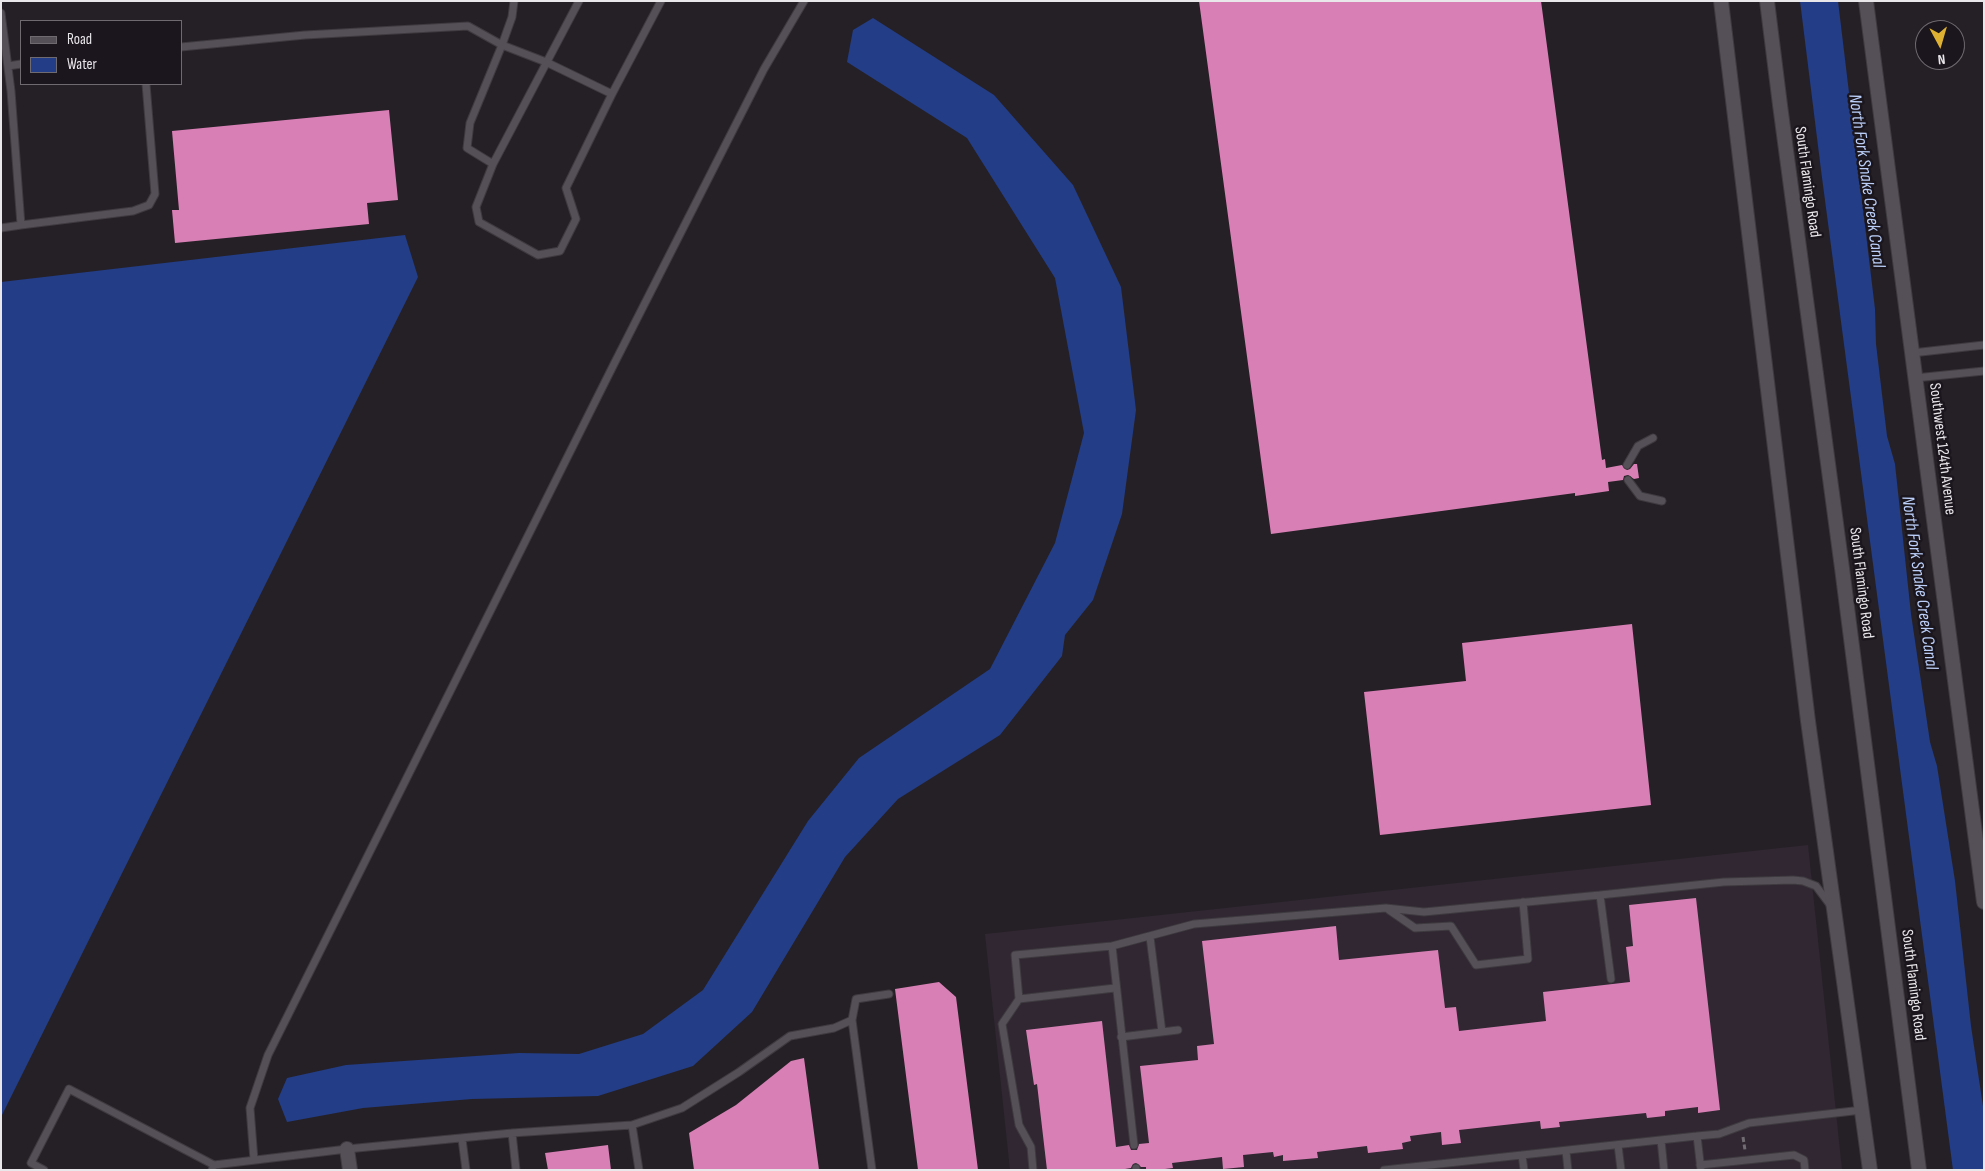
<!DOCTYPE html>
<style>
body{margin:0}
#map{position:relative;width:1985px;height:1171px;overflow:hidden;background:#252026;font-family:"Sofia Sans Condensed",sans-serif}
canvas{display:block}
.frame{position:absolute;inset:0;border:2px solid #eae7eb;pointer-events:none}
.legend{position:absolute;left:20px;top:20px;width:162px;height:65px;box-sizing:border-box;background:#1b161d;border:1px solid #6e6a6f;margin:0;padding:6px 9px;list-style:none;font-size:15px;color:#eae7eb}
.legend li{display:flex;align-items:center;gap:10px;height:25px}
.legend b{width:25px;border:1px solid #6e6a6f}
.north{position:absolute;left:1915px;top:20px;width:50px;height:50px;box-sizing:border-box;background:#1b161d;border:1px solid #6e6a6f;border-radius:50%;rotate:174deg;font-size:14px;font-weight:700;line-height:20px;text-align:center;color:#eae7eb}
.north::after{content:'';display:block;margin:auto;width:18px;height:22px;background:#deb133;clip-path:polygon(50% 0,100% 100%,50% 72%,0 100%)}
</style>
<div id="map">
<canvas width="1985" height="1171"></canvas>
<div class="frame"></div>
<ul class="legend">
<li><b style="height:6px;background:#554f57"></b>Road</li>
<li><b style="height:14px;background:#233d86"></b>Water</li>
</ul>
<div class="north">N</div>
</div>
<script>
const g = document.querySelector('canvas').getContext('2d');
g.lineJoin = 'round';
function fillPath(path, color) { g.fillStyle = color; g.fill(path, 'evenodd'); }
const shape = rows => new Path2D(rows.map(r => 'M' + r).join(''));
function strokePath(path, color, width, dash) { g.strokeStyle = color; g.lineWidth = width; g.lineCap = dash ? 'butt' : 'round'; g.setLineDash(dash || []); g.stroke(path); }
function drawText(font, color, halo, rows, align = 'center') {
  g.font = font + ' "Sofia Sans Condensed",sans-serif'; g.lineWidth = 5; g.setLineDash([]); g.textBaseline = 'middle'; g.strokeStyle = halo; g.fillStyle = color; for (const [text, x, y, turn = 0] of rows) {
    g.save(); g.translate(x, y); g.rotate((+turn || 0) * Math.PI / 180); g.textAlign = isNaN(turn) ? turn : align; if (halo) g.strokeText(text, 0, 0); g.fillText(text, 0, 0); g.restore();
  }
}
fillPath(shape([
 [1808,845,1842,1170,1010,1170,985,934]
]), '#302732');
fillPath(shape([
 [1800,1,1838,1,1875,309,1876,344,1887,436,1895,464,1911,614,1930,742,1937,766,1955,881,1971,1026,1984,1113,1984,1170,1953,1170,1821,170],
 [873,18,994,95,1073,185,1121,287,1136,410,1122,514,1093,600,1065,635,1062,656,1000,735,898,799,845,857,752,1012,693,1066,598,1096,472,1099,363,1108,287,1122,278,1099,287,1078,346,1065,519,1053,579,1054,643,1034,703,990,808,821,859,758,990,669,1055,543,1084,433,1055,278,967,138,847,62,853,30],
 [405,235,418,277,1,1117,1,282]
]), '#233d86');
fillPath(shape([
 [1199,1,1541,1,1602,460,1605,459,1606,468,1622,465,1627,470,1630,469,1634,464,1637,464,1639,478,1634,479,1628,475,1624,476,1623,480,1608,482,1609,491,1575,496,1575,493,1271,534],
 [389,110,398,200,367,203,369,224,175,243,172,210,179,210,172,131],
 [1632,624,1651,805,1380,835,1364,692,1466,681,1462,643],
 [1696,898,1720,1110,1698,1113,1698,1107,1665,1111,1665,1116,1647,1118,1646,1113,1559,1122,1560,1127,1541,1129,1540,1121,1459,1130,1461,1143,1442,1145,1441,1132,1410,1136,1411,1141,1402,1143,1403,1149,1368,1153,1367,1146,1317,1152,1318,1158,1283,1161,1283,1155,1274,1157,1273,1152,1243,1155,1244,1167,1223,1169,1222,1157,1172,1163,1173,1168,1157,1170,1146,1170,1146,1167,1141,1167,1136,1163,1133,1164,1131,1168,1119,1170,1047,1170,1037,1084,1034,1085,1026,1030,1102,1021,1116,1147,1129,1145,1131,1150,1137,1150,1139,1144,1149,1143,1140,1066,1198,1060,1197,1046,1214,1044,1202,941,1336,926,1339,960,1438,950,1445,1008,1456,1007,1459,1031,1546,1021,1543,992,1630,982,1626,947,1633,946,1629,905],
 [939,982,956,997,978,1170,918,1170,895,989],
 [804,1058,819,1170,694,1170,689,1133,736,1105,791,1061],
 [608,1145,611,1170,548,1170,545,1153]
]), '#d87fb5');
const service = shape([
 [1,13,11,91,21,225,1,228],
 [181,47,305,35,468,26,502,45,512,17,514,1],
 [8,66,21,64],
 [612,94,546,62,502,45,470,123,467,148,493,164,476,207,479,222,538,255,560,251,576,219,566,188,612,94,661,1],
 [493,164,579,1],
 [21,225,133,211,149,205,155,194,146,84],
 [1912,353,1984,345],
 [1915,378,1984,371],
 [1627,465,1638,446,1653,438],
 [1628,480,1640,496,1662,501],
 [1389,910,1415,928,1451,926,1476,965,1528,959,1523,902],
 [1150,937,1162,1032],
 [1112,946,1134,1145],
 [1611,979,1600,895,1724,882,1793,880,1803,881,1816,886,1831,906],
 [1019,999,1115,988],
 [1121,1037,1178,1030],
 [632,1125,639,1170],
 [512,1133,516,1170],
 [1697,1136,1701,1170],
 [462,1139,466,1170],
 [1661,1140,1664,1170],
 [1618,1145,1621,1170],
 [1566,1151,1568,1170],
 [1522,1155,1524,1170],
 [254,1160,250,1108,268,1055,615,362,764,69,804,1],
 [1700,1165,1794,1155,1804,1160,1805,1170],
 [1136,1168,1136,1170],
 [44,1170,31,1163,69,1089,214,1165],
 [212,1170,214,1165,347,1149,512,1133,632,1125,682,1108,739,1072,790,1036,834,1028,852,1020],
 [872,1170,852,1020,856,999,889,994],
 [1033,1170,1031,1147,1019,1125,1002,1024,1019,999,1015,955,1112,946,1194,924,1386,908,1424,912,1600,895],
 [1384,1170,1697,1136,1719,1134,1749,1123,1862,1110]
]);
const minor = shape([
 [1866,1,1984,902],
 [347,1149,350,1170]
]);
const secondary = shape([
 [1721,1,1808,721,1870,1170],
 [1767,1,1780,105,1842,568,1919,1170]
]);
strokePath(service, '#3e3a3f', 9);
strokePath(minor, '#3e3a3f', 16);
strokePath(secondary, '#3e3a3f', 16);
strokePath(shape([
 [1743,1137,1745,1150]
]), '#706c71', 3, [5, 2.5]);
strokePath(service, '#554f57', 7);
strokePath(minor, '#554f57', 14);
strokePath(secondary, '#554f57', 14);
drawText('16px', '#eae7eb', '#1b161d', [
 ["South Flamingo Road",1807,182,82],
 ["Southwest 124th Avenue",1942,449,83],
 ["South Flamingo Road",1861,583,83],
 ["South Flamingo Road",1913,985,83]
]);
drawText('italic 18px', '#bacef8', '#1b161d', [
 ["North Fork Snake Creek Canal",1866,181,82],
 ["North Fork Snake Creek Canal",1919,583,82]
]);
</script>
